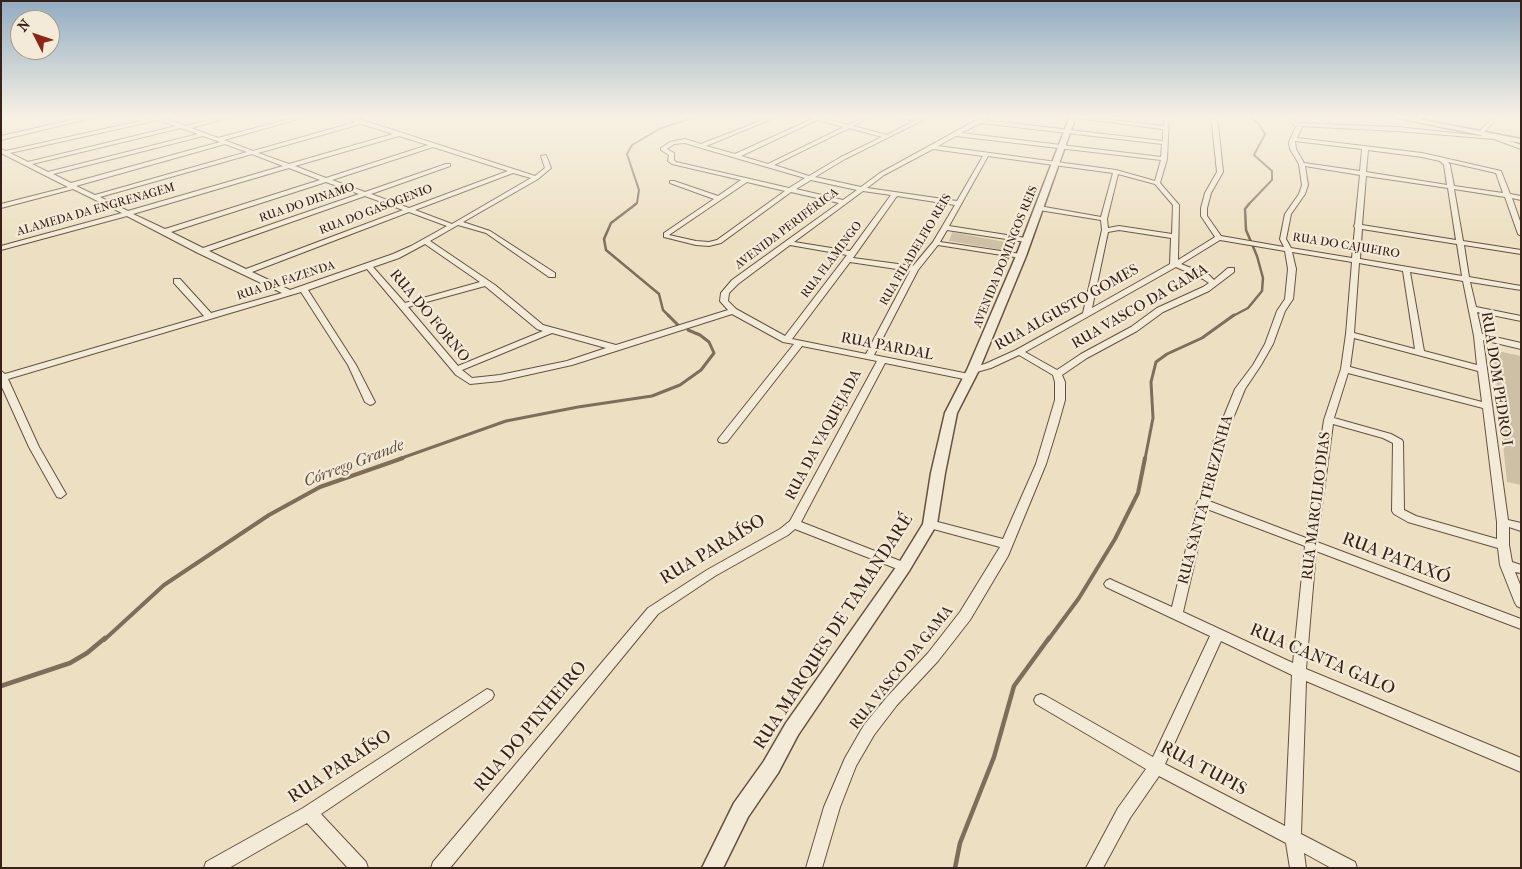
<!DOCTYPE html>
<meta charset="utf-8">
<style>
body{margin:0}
#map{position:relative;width:1522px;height:869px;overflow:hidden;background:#ede0c2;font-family:"IM FELL French Canon",serif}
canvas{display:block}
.frame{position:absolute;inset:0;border:2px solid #382118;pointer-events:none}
.north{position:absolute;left:10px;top:10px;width:50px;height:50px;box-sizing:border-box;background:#f3ebd7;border:1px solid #a89a8b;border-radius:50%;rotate:311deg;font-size:14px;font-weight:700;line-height:20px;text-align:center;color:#382118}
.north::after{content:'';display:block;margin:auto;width:18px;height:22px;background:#8f2418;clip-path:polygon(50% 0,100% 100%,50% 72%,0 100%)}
</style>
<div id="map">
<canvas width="1522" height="869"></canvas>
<div class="frame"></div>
<div class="north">N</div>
</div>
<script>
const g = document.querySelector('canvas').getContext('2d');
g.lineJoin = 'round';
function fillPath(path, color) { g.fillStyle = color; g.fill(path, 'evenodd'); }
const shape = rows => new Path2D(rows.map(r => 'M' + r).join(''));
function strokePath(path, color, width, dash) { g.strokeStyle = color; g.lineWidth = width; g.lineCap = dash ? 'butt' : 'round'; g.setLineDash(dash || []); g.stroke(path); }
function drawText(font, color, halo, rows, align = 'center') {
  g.font = font + ' "IM FELL French Canon",serif'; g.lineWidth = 4.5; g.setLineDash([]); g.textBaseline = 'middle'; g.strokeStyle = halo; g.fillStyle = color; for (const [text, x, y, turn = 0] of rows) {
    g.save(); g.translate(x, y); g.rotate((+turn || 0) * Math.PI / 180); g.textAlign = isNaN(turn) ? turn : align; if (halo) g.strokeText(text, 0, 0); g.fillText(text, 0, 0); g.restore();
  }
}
fillPath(shape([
 [952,232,1010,243,1008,251,949,241],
 [1493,350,1521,356,1521,485,1507,482]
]), '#cec0a5');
strokePath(shape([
 [634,205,637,203,639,190,627,154,632,145,661,128,699,116],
 [1248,205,1272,180,1272,171,1254,155,1265,134,1258,123,1248,116]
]), '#7f6d5b', 2);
strokePath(shape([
 [636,204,611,223,604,239,606,250,659,294,663,310,670,317],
 [1231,317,1248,308,1262,291,1263,278,1257,256,1246,230,1245,209,1249,204]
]), '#7f6d5b', 2.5);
strokePath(shape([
 [668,315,678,325],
 [399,459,506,421,578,407,652,396,680,385,701,370,714,353,709,342,700,335,688,330],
 [1145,459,1153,418,1151,382,1156,362,1167,354,1202,338,1234,315]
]), '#7f6d5b', 3);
strokePath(shape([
 [104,640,164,585,269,515,320,487,403,458],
 [1048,640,1079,598,1115,539,1138,493,1145,458]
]), '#7f6d5b', 4);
strokePath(shape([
 [1,686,70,663,87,653,105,638],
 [955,868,960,843,994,757,1014,686,1049,638]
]), '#7f6d5b', 4.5);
const minor = shape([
 [89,116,100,116,1,140,1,136,89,116],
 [151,116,161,117,186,126,225,116,235,116,191,128,218,138,300,116,309,116,224,140,253,151,356,122,341,116,350,116,535,176,545,168,541,156,546,155,551,168,538,179,463,222,490,231,555,273,555,277,549,277,486,233,458,225,430,241,495,285,543,325,616,345,728,310,720,301,721,293,732,280,839,203,791,192,721,243,709,246,696,245,664,237,664,233,714,199,670,183,670,181,674,181,718,196,741,180,672,164,668,161,669,155,661,150,661,148,670,142,685,139,701,144,760,121,750,116,758,116,765,119,771,116,779,116,706,146,735,154,812,119,809,116,817,116,848,125,865,116,872,116,853,126,887,135,914,121,896,116,906,116,918,119,924,116,931,116,845,159,815,177,861,187,880,173,984,116,991,116,985,120,1163,141,1163,129,1061,116,1080,116,1164,126,1164,116,1169,116,1167,159,1160,183,1179,205,1178,260,1215,237,1201,216,1201,208,1205,193,1217,172,1212,124,1210,116,1215,116,1218,124,1223,172,1211,193,1207,208,1207,216,1221,236,1284,247,1280,239,1285,214,1299,194,1302,185,1299,164,1290,149,1289,142,1296,127,1285,116,1290,116,1297,123,1397,127,1483,136,1479,134,1479,132,1494,116,1499,116,1484,132,1521,145,1521,149,1494,139,1397,131,1301,126,1302,127,1297,138,1422,153,1501,171,1510,194,1521,196,1521,200,1512,198,1521,224,1521,236,1518,234,1505,197,1454,189,1463,241,1521,250,1521,254,1464,245,1469,277,1521,286,1521,290,1470,282,1476,307,1521,316,1521,321,1477,312,1482,334,1521,343,1521,349,1483,340,1508,520,1521,523,1521,531,1509,527,1509,545,1512,562,1521,565,1521,573,1515,572,1521,587,1521,608,1517,606,1515,603,1500,565,1498,548,1408,522,1394,514,1392,511,1393,443,1383,438,1333,424,1317,542,1521,619,1521,629,1316,551,1306,669,1521,758,1521,772,1306,681,1301,834,1355,862,1357,868,1331,868,1304,853,1306,868,1290,868,1286,843,1159,776,1130,818,1103,868,1086,868,1118,808,1146,769,1036,704,1034,700,1036,696,1041,694,1046,696,1153,757,1210,636,1106,587,1104,584,1106,581,1110,579,1114,581,1172,607,1197,503,1202,495,1213,443,1235,389,1253,365,1265,344,1277,311,1285,299,1288,269,1285,251,1220,240,1181,264,1209,275,1214,280,1228,268,1234,268,1234,272,1209,291,1163,312,1137,331,1087,358,1062,375,1065,382,1065,400,1058,425,1046,464,1008,556,970,620,938,661,897,705,874,735,856,766,840,807,822,868,806,868,824,807,845,758,864,725,887,697,928,653,960,612,1000,547,926,527,924,524,926,521,930,520,1003,539,1036,464,1055,400,1055,382,1053,375,1019,355,991,368,973,373,969,370,970,368,985,364,1016,350,1083,313,1102,230,1101,220,1039,210,1036,208,1039,206,1101,217,1113,173,988,156,949,226,1026,238,1029,240,1026,242,947,230,940,242,1021,254,1025,256,1021,258,938,245,918,270,874,355,969,374,974,377,969,380,885,363,801,522,908,564,910,567,908,570,904,571,900,570,795,529,788,535,715,576,658,614,450,868,431,868,433,862,648,608,707,570,780,529,790,521,877,361,802,346,727,442,723,443,719,442,718,440,719,438,794,344,783,342,732,314,572,365,500,381,470,384,456,375,367,269,308,290,356,365,375,402,373,404,370,405,365,402,348,365,301,292,8,379,39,447,66,494,61,498,57,497,29,447,1,385,1,371,5,374,204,316,174,283,174,279,180,279,211,313,282,293,198,253,127,216,1,250,1,246,122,213,73,189,1,208,1,204,68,187,1,153,1,149,6,151,153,118,151,116],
 [158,120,176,126,28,162,10,153,158,120],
 [817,120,844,127,768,164,741,156,817,120],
 [981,123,1162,144,1161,157,961,133,981,123],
 [361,124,393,134,289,164,258,153,361,124],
 [181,128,198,134,48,172,32,164,181,128],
 [849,128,882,137,841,157,809,176,774,165,849,128],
 [203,136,220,142,71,183,53,174,203,136],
 [399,136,428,145,326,178,295,166,399,136],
 [956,136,1161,160,1155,181,1116,170,938,146,956,136],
 [1295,141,1362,149,1360,171,1304,163,1296,149,1295,141],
 [685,143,698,147,805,178,789,188,676,162,674,160,674,153,667,149,674,144,685,143],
 [225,144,247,152,95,195,76,186,225,144],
 [433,147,508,171,409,208,371,194,450,166,450,164,446,164,365,192,332,180,433,147],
 [933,149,983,156,957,201,867,188,884,175,933,149],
 [1368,150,1422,157,1440,161,1444,165,1447,185,1366,172,1368,150],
 [252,154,283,166,128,211,100,197,252,154],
 [1448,162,1496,173,1503,193,1454,186,1450,165,1448,162],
 [1305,166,1360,175,1355,224,1354,226,1355,228,1352,258,1291,248,1286,239,1291,214,1305,194,1308,185,1305,166],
 [289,168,320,180,165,229,133,214,289,168],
 [513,173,531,178,452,224,415,210,513,173],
 [1118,174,1155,184,1173,205,1172,234,1119,226,1108,228,1107,219,1118,174],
 [1366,176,1448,188,1456,240,1362,225,1366,176],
 [811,180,857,190,843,200,796,189,811,180],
 [326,182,359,194,203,248,171,232,326,182],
 [747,182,785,191,717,240,709,242,696,241,669,235,747,182],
 [863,191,891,195,850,251,794,242,863,191],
 [365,196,403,210,246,269,209,251,365,196],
 [897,196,955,205,933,242,913,266,853,258,897,196],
 [409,212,447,226,411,246,393,254,290,290,252,272,409,212],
 [1362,229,1457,244,1462,276,1360,259,1362,229],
 [1119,230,1171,238,1170,264,1092,308,1108,232,1119,230],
 [425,244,480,282,405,303,373,267,399,258,425,244],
 [790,245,847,255,785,336,736,309,728,301,729,293,738,284,790,245],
 [1292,252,1352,262,1346,334,1341,369,1324,420,1306,538,1209,501,1212,495,1223,443,1245,389,1261,365,1273,344,1285,311,1293,299,1296,269,1292,252],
 [850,262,910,271,866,354,792,339,850,262],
 [1359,263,1403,271,1415,349,1354,333,1359,263],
 [1176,267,1203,279,1209,283,1203,287,1157,308,1131,327,1081,354,1057,370,1025,352,1176,267],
 [1410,272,1463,281,1474,336,1477,365,1424,351,1410,272],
 [485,286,537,329,543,331,458,366,408,307,485,286],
 [552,333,606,348,567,361,500,375,472,378,462,370,552,333],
 [1354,338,1478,371,1482,402,1350,367,1354,338],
 [1348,373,1483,408,1497,522,1497,539,1416,516,1404,510,1403,442,1402,440,1391,434,1334,418,1348,373],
 [1207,509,1305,546,1293,663,1183,612,1207,509],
 [1221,641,1292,675,1285,826,1165,764,1221,641],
 [1419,116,1425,116,1418,122,1414,122,1414,120,1419,116],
 [487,689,492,691,494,695,492,699,321,814,366,862,368,868,348,868,307,823,229,868,204,868,206,862,303,808,487,689]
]);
const tertiary = shape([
 [1070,116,1076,116,1026,256,979,370,957,413,945,473,937,524,909,571,798,735,778,773,748,817,723,868,702,868,734,803,764,761,786,723,899,563,923,524,931,473,945,413,967,370,1016,256,1070,116],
 [1387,116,1402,116,1521,139,1521,143,1387,116]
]);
strokePath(minor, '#655142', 2);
strokePath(tertiary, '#655142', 3);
fillPath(minor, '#f3ebd7');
fillPath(tertiary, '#f3ebd7');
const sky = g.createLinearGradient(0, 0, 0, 238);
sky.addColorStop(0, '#91acc2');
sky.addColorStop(0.49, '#f7f1e4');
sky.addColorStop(1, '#f7f1e400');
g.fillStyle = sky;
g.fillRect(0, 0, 1522, 238);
drawText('12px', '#382118', '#f3ebd7', [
 ["RUA DO DINAMO",307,203,-19],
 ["ALAMEDA DA ENGRENAGEM",96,210,-16],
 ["RUA DO GASOGENIO",376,210,-21],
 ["AVENIDA PERIFÉRICA",787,229,-37],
 ["RUA DO CAJUEIRO",1346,246,9],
 ["RUA FILADELFIO REIS",916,250,-59],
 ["AVENIDA DOMINGOS REIS",1006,257,-68],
 ["RUA FLAMINGO",832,260,-53],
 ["RUA DA FAZENDA",286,281,-18]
]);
drawText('15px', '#382118', '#f3ebd7', [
 ["RUA VASCO DA GAMA",1140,307,-30],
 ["RUA ALGUSTO GOMES",1067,308,-29],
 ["RUA DO FORNO",429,316,50],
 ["RUA PARDAL",887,347,11],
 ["RUA DOM PEDRO I",1496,379,81],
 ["RUA DA VAQUEJADA",824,435,-62],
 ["RUA SANTA TEREZINHA",1206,500,-75],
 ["RUA MARCILIO DIAS",1317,506,-83],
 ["RUA VASCO DA GAMA",902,668,-51]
]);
drawText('italic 16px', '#624d3f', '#f3ebd7', [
 ["Córrego Grande",354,464,-21]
]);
drawText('18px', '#382118', '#f3ebd7', [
 ["RUA PARAÍSO",713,550,-31],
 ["RUA PATAXÓ",1396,559,21],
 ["RUA MARQUES DE TAMANDARÉ",834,632,-57],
 ["RUA CANTA GALO",1322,660,23],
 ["RUA DO PINHEIRO",531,727,-50],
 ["RUA PARAÍSO",340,767,-33],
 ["RUA TUPIS",1203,769,28]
]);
</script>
